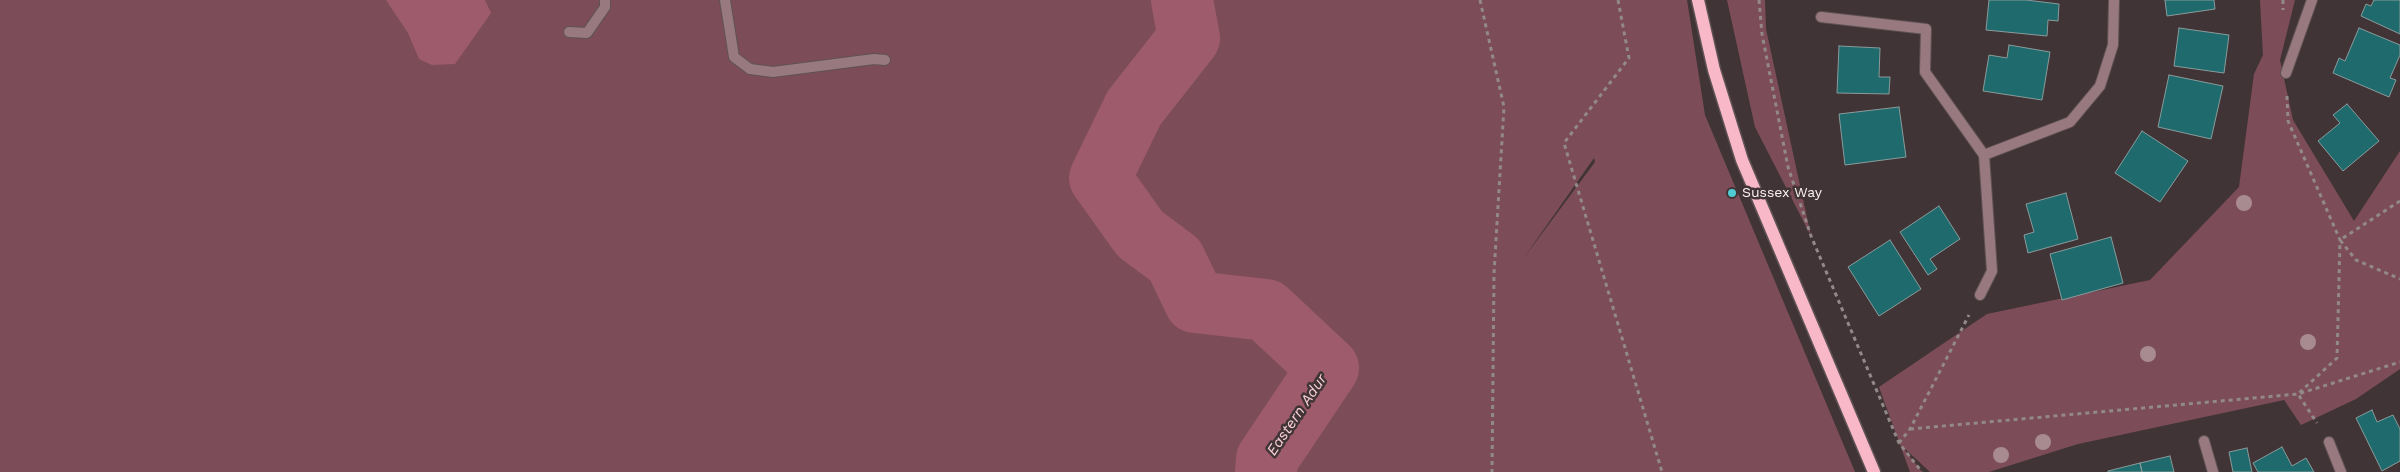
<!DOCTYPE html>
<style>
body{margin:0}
canvas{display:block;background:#413436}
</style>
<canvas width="2400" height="472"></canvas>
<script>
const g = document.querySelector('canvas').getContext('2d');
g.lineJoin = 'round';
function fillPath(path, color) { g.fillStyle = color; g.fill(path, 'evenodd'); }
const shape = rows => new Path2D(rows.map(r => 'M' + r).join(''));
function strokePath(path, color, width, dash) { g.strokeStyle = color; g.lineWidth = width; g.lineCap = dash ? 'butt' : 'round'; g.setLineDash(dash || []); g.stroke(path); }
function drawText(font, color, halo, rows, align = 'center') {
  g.font = font + ' "Work Sans",sans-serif'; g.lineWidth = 5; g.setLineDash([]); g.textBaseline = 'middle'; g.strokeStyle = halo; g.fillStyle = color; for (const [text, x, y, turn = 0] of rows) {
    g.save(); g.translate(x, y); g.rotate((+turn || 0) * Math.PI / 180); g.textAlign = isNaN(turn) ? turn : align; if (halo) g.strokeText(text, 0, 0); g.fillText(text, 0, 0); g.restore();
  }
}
fillPath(shape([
 [0,0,1687,0,1705,115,1855,472,0,472],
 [1594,158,1595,162,1523,259],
 [1727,0,1765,0,1766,29,1811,236,1755,127],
 [2260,0,2295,0,2280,60,2293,120,2354,221,2400,151,2400,369,2356,399,2301,425,2284,400,2078,444,1989,472,1930,472,1902,446,1922,472,1910,472,1879,387,1987,314,2150,280,2239,187,2254,74,2263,55]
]), '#7c4d59');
fillPath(shape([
 [386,0,485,0,491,13,455,64,432,65,419,59,408,33]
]), '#9d5b6c');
strokePath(shape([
 [1182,0,1189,38,1134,108,1100,178,1140,234,1175,260,1195,302,1266,310,1328,368,1267,459,1266,472]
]), '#9d5b6c', 62);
const building = shape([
 [1989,0,2026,0,2059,4,2058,21,2048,20,2047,36,1986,30,1989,0],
 [2165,0,2214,0,2215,9,2167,16,2165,0],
 [2374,0,2400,0,2400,34,2361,16,2366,4,2371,6,2374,0],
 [2179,28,2229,35,2224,73,2174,66,2179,28],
 [2359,28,2400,45,2400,55,2390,78,2396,80,2389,97,2333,73,2339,58,2345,61,2359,28],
 [2009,45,2050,52,2042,100,1983,91,1989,55,2007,58,2009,45],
 [1839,46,1880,48,1879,77,1890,77,1889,94,1837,93,1839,46],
 [2169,75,2223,86,2211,139,2158,127,2169,75],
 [2347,104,2379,141,2343,171,2318,141,2340,123,2333,115,2347,104],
 [1899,107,1906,157,1845,165,1839,114,1899,107],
 [2142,131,2188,161,2160,202,2115,173,2142,131],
 [2066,193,2078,239,2028,253,2024,235,2034,232,2026,204,2066,193],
 [1939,206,1960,239,1930,259,1937,269,1928,275,1900,232,1939,206],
 [2111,237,2123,283,2062,300,2050,254,2111,237],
 [1890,240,1921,289,1879,316,1848,267,1890,240],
 [2372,410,2377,422,2393,415,2400,429,2400,461,2382,471,2356,418,2372,410],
 [2282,447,2292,466,2306,458,2314,472,2258,472,2253,463,2282,447],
 [2247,448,2252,472,2233,472,2229,452,2247,448],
 [2170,456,2174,472,2142,472,2140,463,2170,456],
 [2140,463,2142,472,2108,472,2108,471,2140,463]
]);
fillPath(building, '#1f6a6d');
strokePath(building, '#899b9b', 1);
const lane = shape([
 [725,0,734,57,750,69,773,72,874,59,885,60],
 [1821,17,1926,29,1925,72,1984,155,1992,271,1980,295],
 [569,32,587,33,605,7,605,0],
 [2204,441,2213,472]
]);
const street = shape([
 [2286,73,2312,0],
 [1984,155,2070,122,2100,86,2113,45,2114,0],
 [2329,442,2341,472]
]);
const primary = shape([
 [1698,0,1714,70,1742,160,1874,472]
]);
strokePath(lane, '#5f5254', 12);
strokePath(street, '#5f5254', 12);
strokePath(primary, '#5f5254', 15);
strokePath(shape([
 [1480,0,1504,107,1494,273,1492,472],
 [1618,0,1629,58,1564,143,1662,472],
 [1759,0,1762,34,1788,167,1811,236,1899,443,1922,472],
 [2283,0,2283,10],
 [2287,96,2288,121,2340,240,2337,358,2298,394,2317,423],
 [2400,201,2340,240,2356,260,2400,279],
 [1910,429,2298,394,2400,362],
 [1899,443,1910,429,1969,315]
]), '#93888a', 3, [4, 4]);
strokePath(lane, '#987980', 10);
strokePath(street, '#987980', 10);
strokePath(primary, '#f8b8c7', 12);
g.fillStyle = '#a88b91';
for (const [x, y] of [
 [2244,203],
 [2308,342],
 [2148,354],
 [2043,442],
 [2001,455]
]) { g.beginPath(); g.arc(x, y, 8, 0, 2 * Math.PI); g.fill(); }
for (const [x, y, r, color] of [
 [1732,193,5,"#51ccd3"]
]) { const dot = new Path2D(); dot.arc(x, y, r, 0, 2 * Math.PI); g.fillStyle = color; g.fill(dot); strokePath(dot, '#413436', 2); }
drawText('14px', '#faf1f2', '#413436', [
 ["Sussex Way",1742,193]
], 'left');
drawText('italic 15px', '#f9d0d9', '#413436', [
 ["Eastern Adur",1297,415,-56]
]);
</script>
